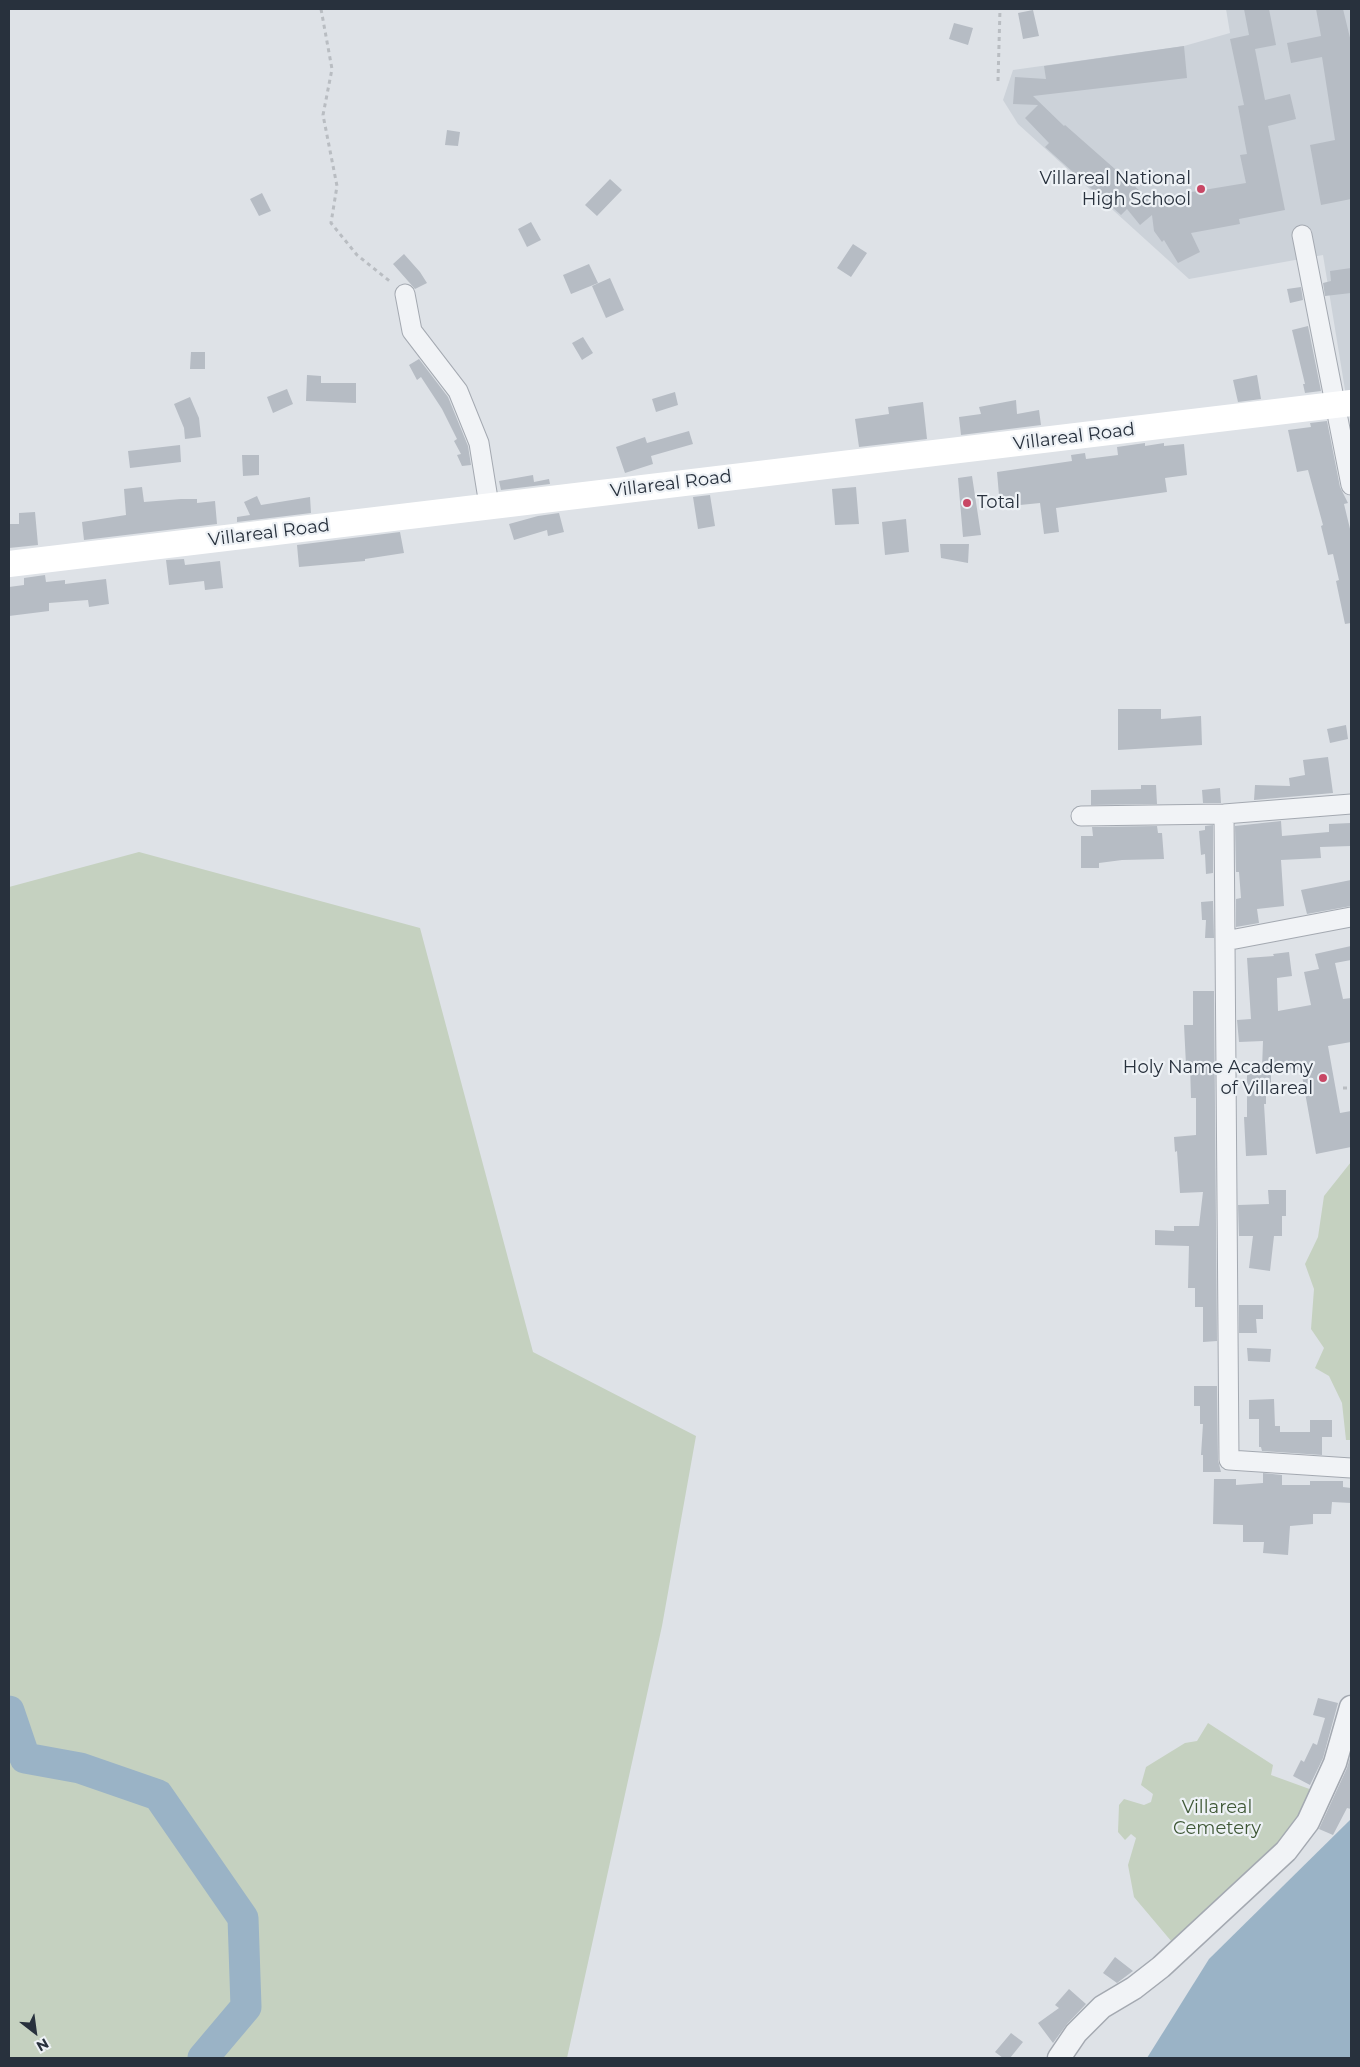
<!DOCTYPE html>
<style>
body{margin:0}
#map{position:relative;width:1360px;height:2067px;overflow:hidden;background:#dee2e7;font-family:Montserrat,sans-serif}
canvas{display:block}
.frame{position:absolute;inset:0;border:10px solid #28313d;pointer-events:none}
.north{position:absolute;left:10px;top:2007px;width:50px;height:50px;-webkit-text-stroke:4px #edf1f5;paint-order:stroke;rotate:150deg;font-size:14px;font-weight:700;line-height:20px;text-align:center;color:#28313d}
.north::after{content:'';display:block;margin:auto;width:18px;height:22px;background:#28313d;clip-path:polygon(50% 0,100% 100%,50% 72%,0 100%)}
</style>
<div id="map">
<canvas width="1360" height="2067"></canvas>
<div class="frame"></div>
<div class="north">N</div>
</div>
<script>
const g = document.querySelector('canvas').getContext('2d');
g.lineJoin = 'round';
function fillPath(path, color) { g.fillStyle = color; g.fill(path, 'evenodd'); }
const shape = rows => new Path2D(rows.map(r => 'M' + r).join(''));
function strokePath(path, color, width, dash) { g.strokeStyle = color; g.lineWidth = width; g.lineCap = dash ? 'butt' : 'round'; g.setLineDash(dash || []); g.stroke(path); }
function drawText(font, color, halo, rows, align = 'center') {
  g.font = font + ' Montserrat,sans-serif'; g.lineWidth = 4.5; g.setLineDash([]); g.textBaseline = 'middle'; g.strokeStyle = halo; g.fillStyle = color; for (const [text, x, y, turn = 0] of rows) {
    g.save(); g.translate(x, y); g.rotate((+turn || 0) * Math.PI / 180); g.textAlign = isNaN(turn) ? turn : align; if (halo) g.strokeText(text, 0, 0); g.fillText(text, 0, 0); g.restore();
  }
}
fillPath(shape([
 [1226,9,1351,9,1351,395,1346,396,1323,255,1189,279,1018,124,1003,100,1013,70,1184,46,1230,33]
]), '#ccd2d9');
fillPath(shape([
 [139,852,420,928,533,1352,696,1436,662,1626,567,2058,9,2058,9,887],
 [1351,1162,1351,1440,1346,1440,1342,1403,1329,1376,1315,1368,1324,1348,1311,1329,1314,1289,1305,1264,1318,1237,1324,1196],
 [1208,1723,1273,1765,1271,1775,1315,1791,1302,1826,1177,1948,1134,1897,1128,1865,1136,1838,1131,1834,1125,1840,1118,1832,1119,1805,1124,1799,1144,1805,1151,1802,1153,1794,1141,1785,1146,1767,1185,1743,1197,1741]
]), '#c5d1c0');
fillPath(shape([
 [1351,1819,1351,2058,1147,2058,1209,1959]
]), '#9ab3c6');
strokePath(shape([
 [9,1711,25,1758,80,1768,158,1795,243,1918,246,2007,203,2058]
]), '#9ab3c6', 31);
fillPath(shape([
 [1244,9,1269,9,1276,45,1255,49,1265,100,1290,94,1296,119,1268,126,1285,210,1239,219,1240,224,1191,233,1200,252,1178,263,1164,240,1162,242,1154,231,1152,215,1140,225,1127,209,1121,215,1045,147,1049,143,1025,118,1038,105,1013,104,1015,77,1046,79,1044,66,1184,46,1187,78,1033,96,1064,126,1065,125,1149,199,1246,183,1240,155,1247,154,1238,106,1244,105,1230,39,1249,35],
 [1316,9,1343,9,1351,42,1351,199,1321,205,1310,145,1335,140,1322,57,1291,63,1287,43,1321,36],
 [1033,10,1039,36,1023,39,1018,13],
 [954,23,973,28,968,45,949,39],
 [447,130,460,132,458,146,445,145],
 [610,179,622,190,597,216,585,205],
 [262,193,271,211,259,216,250,199],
 [531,222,541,240,527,247,518,229],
 [853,244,867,253,851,277,837,268],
 [404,254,420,272,427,283,415,289,393,264],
 [589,264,598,283,571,294,563,275],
 [1351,268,1351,293,1325,296,1323,283,1331,281,1330,271],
 [610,278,624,310,606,318,592,286],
 [1301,287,1303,300,1290,303,1287,289],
 [1308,326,1321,391,1305,393,1303,384,1305,384,1292,330],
 [583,337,593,353,582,360,572,343],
 [191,352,205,352,205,369,190,369],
 [419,359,448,397,468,446,471,465,462,466,457,455,461,454,454,441,457,439,442,409,421,377,417,380,409,365],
 [307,375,321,376,321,383,356,383,356,403,306,401],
 [1257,375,1261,399,1238,402,1233,380],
 [287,389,293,404,273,413,267,397],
 [675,392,678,405,656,412,652,399],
 [190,397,199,418,201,437,185,439,184,428,174,404],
 [1016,400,1017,414,1039,410,1041,425,961,435,959,417,981,414,979,407],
 [923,402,927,439,859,447,855,419,889,414,888,407],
 [1327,421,1340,487,1348,503,1344,504,1351,533,1351,623,1345,624,1336,581,1339,580,1333,554,1328,555,1321,526,1323,525,1308,470,1297,472,1288,430,1311,427,1310,423],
 [689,431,693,444,651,456,653,464,625,473,616,447,645,437,647,443],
 [1145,443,1145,446,1164,443,1164,446,1184,444,1187,475,1165,478,1167,492,1056,508,1059,532,1044,534,1040,503,1000,507,997,472,1072,461,1071,455,1085,453,1086,459,1118,455,1117,447],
 [180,445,181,462,130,468,128,451],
 [242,455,259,455,259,475,243,476],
 [533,475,534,482,549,479,550,484,501,490,499,481],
 [972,476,981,535,963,537,958,478],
 [142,487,144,502,181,499,197,499,197,503,215,501,217,524,84,540,82,522,126,515,124,489],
 [856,487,859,524,835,525,832,489],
 [710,495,715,526,698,529,693,497],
 [257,496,261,505,310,497,311,513,237,522,237,517,250,515,244,502],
 [35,512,38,545,9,548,9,524,19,524,19,513],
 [559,513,564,532,548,536,547,530,514,540,509,524,538,516],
 [906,519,909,552,885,555,882,522],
 [400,532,404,553,365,559,365,561,299,567,297,545],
 [940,544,969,544,968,563,941,558],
 [184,559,185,565,220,561,223,588,205,590,204,581,169,585,166,560],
 [45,575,46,582,65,580,65,584,106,579,109,604,89,607,88,600,49,603,49,611,9,616,9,587,24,585,24,578],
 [1118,709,1161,709,1161,719,1201,716,1202,745,1118,750],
 [1346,725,1348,739,1330,743,1327,729],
 [1328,757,1333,793,1254,800,1255,785,1290,786,1289,778,1305,775,1303,760],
 [1141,785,1156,785,1157,804,1091,805,1091,790,1141,789],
 [1220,788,1221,803,1203,803,1202,790],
 [1281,821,1282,836,1329,832,1329,824,1351,823,1351,846,1320,847,1321,858,1281,860,1284,906,1257,909,1259,923,1236,927,1236,899,1241,898,1239,872,1236,872,1235,826],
 [1213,825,1213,873,1206,874,1205,854,1201,855,1199,831,1205,830,1205,826],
 [1157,826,1158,833,1162,833,1164,859,1122,860,1099,863,1099,868,1081,868,1081,836,1093,836,1092,827],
 [1351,880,1351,906,1307,914,1301,890],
 [1213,901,1214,938,1205,938,1206,920,1202,920,1201,902],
 [1351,946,1351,960,1335,963,1343,999,1351,998,1351,1042,1328,1046,1340,1113,1351,1111,1351,1147,1316,1154,1301,1070,1262,1069,1263,1041,1239,1042,1237,1020,1251,1019,1247,958,1274,956,1273,954,1289,952,1292,976,1277,978,1278,1011,1311,1005,1304,972,1319,969,1315,954],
 [1193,991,1214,991,1217,1341,1203,1342,1203,1307,1195,1307,1195,1288,1188,1288,1189,1246,1155,1245,1155,1230,1174,1231,1174,1226,1199,1226,1203,1192,1180,1193,1177,1151,1175,1152,1174,1137,1196,1135,1196,1098,1191,1098,1190,1065,1186,1065,1184,1025,1193,1025],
 [1247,1072,1271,1072,1271,1090,1266,1090,1266,1104,1264,1104,1267,1155,1246,1156,1244,1117,1247,1117],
 [1268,1190,1286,1190,1286,1216,1282,1216,1282,1236,1274,1236,1270,1271,1249,1268,1253,1236,1239,1236,1238,1205,1269,1204],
 [1239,1305,1263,1305,1263,1319,1256,1319,1257,1333,1239,1333],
 [1247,1348,1271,1349,1270,1362,1248,1361],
 [1194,1386,1217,1386,1218,1460,1221,1472,1203,1472,1203,1455,1201,1455,1203,1424,1200,1424,1200,1406,1194,1406],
 [1274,1399,1275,1426,1280,1426,1280,1432,1310,1432,1310,1420,1332,1420,1332,1437,1322,1437,1322,1455,1262,1451,1261,1447,1259,1447,1259,1419,1249,1419,1249,1400],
 [1263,1473,1282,1475,1282,1485,1310,1485,1310,1481,1343,1481,1343,1487,1351,1488,1351,1503,1332,1502,1331,1514,1313,1514,1313,1524,1290,1526,1288,1555,1263,1553,1264,1542,1243,1542,1243,1525,1213,1524,1214,1479,1236,1479,1236,1485,1263,1483],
 [1318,1698,1338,1703,1323,1758,1310,1785,1293,1776,1301,1760,1304,1762,1313,1743,1317,1745,1325,1718,1313,1715],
 [1351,1754,1351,1809,1347,1808,1333,1835,1319,1829,1347,1768],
 [1115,1957,1133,1971,1117,1983,1103,1973],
 [1069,1989,1086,2004,1067,2024,1053,2043,1038,2023,1059,2008,1055,2005],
 [1011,2033,1023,2042,1010,2058,1003,2058,995,2052]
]), '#b6bcc4');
const minor = shape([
 [1302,235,1351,485],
 [405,294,412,331,458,391,479,443,489,505],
 [1224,814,1229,1460,1351,1468],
 [1081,816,1224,814,1351,804],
 [1225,941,1351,917]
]);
const tertiary = shape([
 [1059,2058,1076,2033,1102,2007,1134,1988,1161,1967,1286,1851,1308,1822,1335,1763,1351,1707]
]);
strokePath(minor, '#a4a9b1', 21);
strokePath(tertiary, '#a4a9b1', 25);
strokePath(shape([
 [321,9,332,69,323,115,337,186,331,223,357,255,392,283],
 [998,81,1000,9],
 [1343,1088,1351,1088]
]), '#b9bdc2', 3, [4, 4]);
strokePath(minor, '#f1f3f6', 19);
strokePath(tertiary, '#f1f3f6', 22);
strokePath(shape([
 [9,564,1351,403]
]), '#fff', 26);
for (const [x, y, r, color] of [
 [1201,189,5,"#c84765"],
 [967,503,5,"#c84765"],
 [1323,1078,5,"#c84765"]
]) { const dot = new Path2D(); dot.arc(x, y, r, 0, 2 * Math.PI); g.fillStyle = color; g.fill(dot); strokePath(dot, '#edf1f5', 2); }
drawText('18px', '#28313d', '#edf1f5', [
 ["Villareal National",1191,179],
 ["High School",1191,200],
 ["Total",977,503,"left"],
 ["Holy Name Academy",1313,1068],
 ["of Villareal",1313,1089]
], 'right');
drawText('18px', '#28313d', '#edf1f5', [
 ["Villareal Road",1074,437,-7],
 ["Villareal Road",671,484,-7],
 ["Villareal Road",269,533,-7]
]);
drawText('18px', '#3f5836', '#edf1f5', [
 ["Villareal",1217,1808],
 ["Cemetery",1217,1829]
]);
</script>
